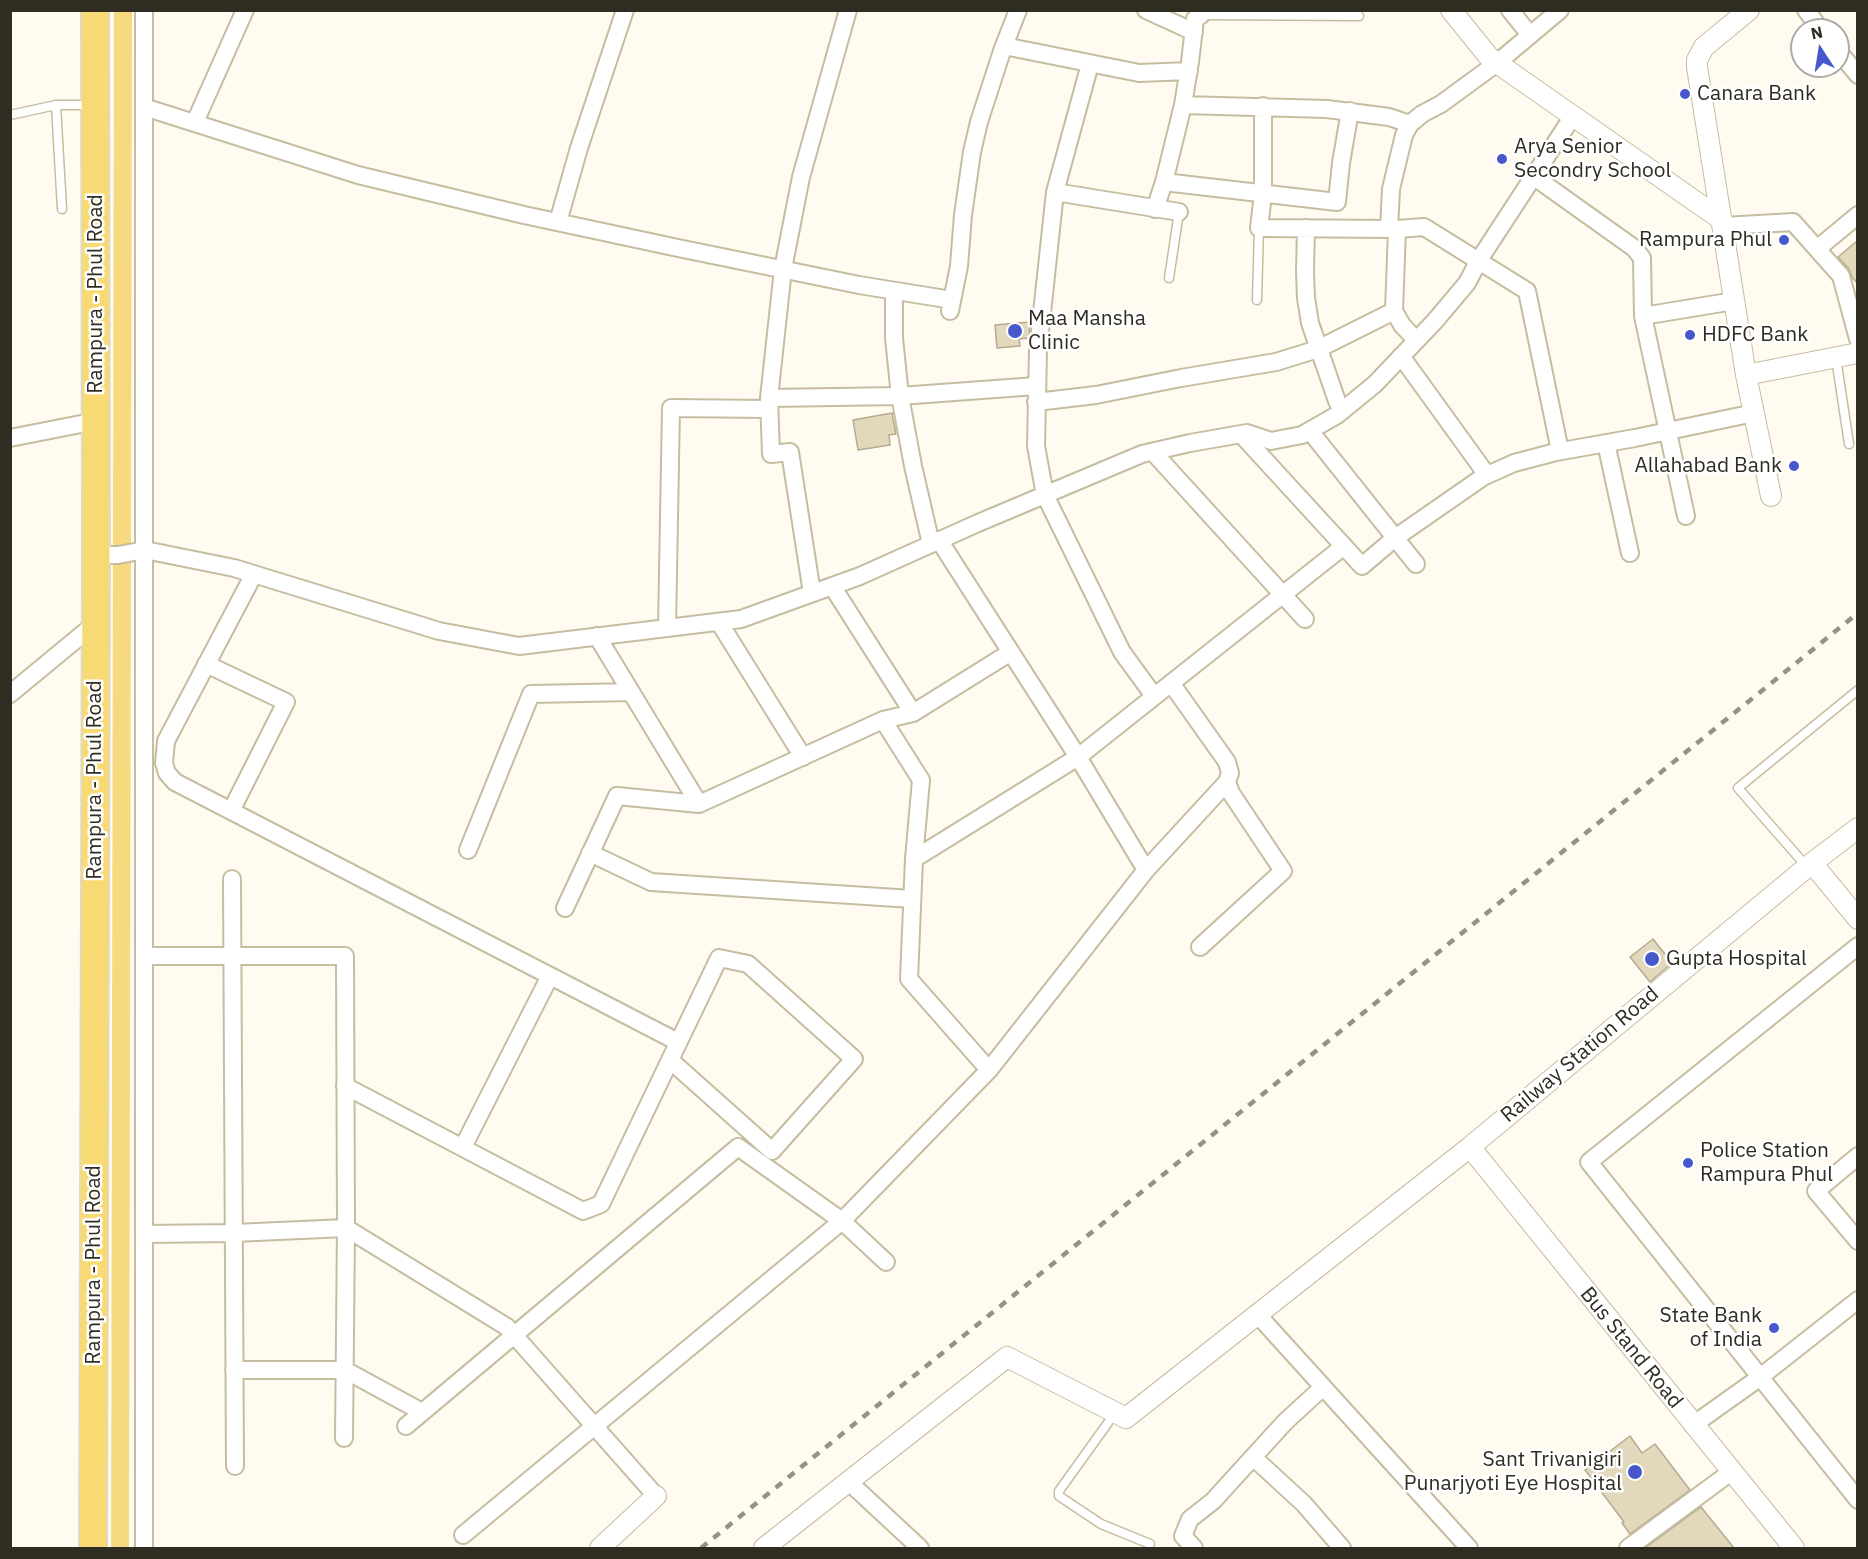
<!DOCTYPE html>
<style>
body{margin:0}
#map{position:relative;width:1868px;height:1559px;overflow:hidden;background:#fffbf0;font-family:"IBM Plex Sans",sans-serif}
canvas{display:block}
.frame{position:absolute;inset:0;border:12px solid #2f2c21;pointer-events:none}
.north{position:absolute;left:1790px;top:18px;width:60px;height:60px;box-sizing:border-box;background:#fff;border:2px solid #acaba6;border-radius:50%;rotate:348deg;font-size:16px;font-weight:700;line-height:24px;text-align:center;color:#2f2c21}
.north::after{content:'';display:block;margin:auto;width:21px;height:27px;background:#4757cc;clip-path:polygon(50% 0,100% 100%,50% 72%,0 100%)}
</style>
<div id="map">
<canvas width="1868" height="1559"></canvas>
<div class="frame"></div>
<div class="north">N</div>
</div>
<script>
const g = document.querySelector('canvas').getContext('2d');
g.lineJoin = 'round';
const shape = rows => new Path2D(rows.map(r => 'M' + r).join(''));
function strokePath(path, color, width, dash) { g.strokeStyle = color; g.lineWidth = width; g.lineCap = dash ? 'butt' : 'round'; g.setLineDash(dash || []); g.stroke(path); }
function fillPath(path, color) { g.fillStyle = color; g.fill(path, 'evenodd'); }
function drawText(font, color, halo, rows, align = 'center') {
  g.font = font + ' "IBM Plex Sans",sans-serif'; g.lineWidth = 5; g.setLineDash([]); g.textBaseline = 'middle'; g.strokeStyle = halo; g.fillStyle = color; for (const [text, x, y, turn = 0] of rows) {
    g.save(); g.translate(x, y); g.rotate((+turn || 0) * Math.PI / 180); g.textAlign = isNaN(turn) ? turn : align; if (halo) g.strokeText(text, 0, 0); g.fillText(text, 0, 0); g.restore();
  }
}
strokePath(shape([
 [120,1548,123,10]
]), '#f7da80', 18);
const building = shape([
 [1857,241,1857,283,1852,277,1849,269,1838,257,1857,241],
 [1030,322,1029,338,1019,339,1020,346,997,348,995,325,1030,322],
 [892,413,896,434,889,435,890,445,858,450,853,420,892,413],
 [1653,939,1672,963,1650,982,1630,957,1653,939],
 [1630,1436,1642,1453,1655,1444,1690,1490,1630,1534,1622,1523,1624,1522,1585,1470,1630,1436],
 [1701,1507,1734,1548,1645,1548,1701,1507]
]);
fillPath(building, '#e2d9bc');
strokePath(building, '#b4ab90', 1.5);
const service = shape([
 [1201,15,1359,16],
 [56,105,62,209],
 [10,115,56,105,93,105],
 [1169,278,1179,212],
 [1257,300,1259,228],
 [1836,358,1849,444],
 [1807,867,1738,788,1858,690],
 [1115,1413,1059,1491,1059,1496,1101,1524,1150,1544]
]);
const minor = shape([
 [1146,10,1194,32],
 [1510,10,1530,35],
 [1806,10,1821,30],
 [1004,46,1139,73,1189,71],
 [1838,51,1858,75],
 [1090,64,1055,192,1038,350,1036,446,1045,495,1122,652,1154,696],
 [1183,105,1327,109,1389,117,1410,124],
 [1263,106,1263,194,1259,228,1397,229,1424,227,1527,291,1560,451],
 [144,107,358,175,524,215,678,248,859,285,952,300],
 [195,122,245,10],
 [1533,176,1634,248,1642,258,1643,316,1686,516],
 [1164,182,1337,202,1341,163,1350,111],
 [1055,192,1179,212],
 [1155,209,1164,182,1183,105,1190,62,1195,19,1201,15],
 [558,222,579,148,625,10],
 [1723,226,1793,222,1817,249,1858,215],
 [1306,228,1305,272,1306,298,1310,323,1337,401,1342,411],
 [1389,229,1391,189,1404,135,1410,124,1422,114,1441,104,1497,63,1560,10],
 [1397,229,1394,311,1402,325,1416,340],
 [1817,249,1841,276,1858,339],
 [894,291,894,338,900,396,913,466,931,544],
 [950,311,959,266,963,215,972,152,979,122,1002,51,1018,10],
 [1643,316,1734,301],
 [1401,356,1487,475],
 [769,398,900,396,1036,386],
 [1036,402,1096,395,1181,378,1276,362,1318,349,1394,311],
 [1310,431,1416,564],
 [1241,434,1362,566,1395,538,1483,477,1514,463,1556,452,1635,438,1754,413],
 [10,438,96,421],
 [1606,443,1630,553],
 [1153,452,1305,619],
 [939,540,1078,757,1146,870],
 [96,555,118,555,145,550,234,568,439,631,519,646,741,619,860,576,978,523,1142,454,1190,443,1247,433,1271,441,1302,435,1337,415,1375,384,1435,321,1467,283,1479,260,1573,116],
 [254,574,166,741,164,763,167,773,175,782,678,1042],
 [832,586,913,713],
 [812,593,790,452,771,454,769,398,783,269,801,177,848,10],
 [719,622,803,757],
 [667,628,671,408,769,409],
 [597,636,699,804,883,720,913,713,1011,652],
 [206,664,286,702,231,811],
 [1171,683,1227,762,1230,773,1227,782,1231,793,1283,871,1200,947],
 [10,694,96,623],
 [883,720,921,780,914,859,1078,757,1344,546],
 [468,850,531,694,631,692],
 [590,853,651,882,912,899],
 [914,859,909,979,989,1070],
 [232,879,235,1466],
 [565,908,617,796,699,804],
 [1858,946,1589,1162,1858,1500],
 [145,956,345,956,346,1228,344,1438],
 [345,1086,583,1211,601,1204,670,1060,719,958,748,964,854,1059,772,1151,670,1060],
 [463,1147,550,976],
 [1858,1156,1816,1191,1858,1241],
 [144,1234,234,1233,346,1228,507,1327,656,1496],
 [1257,1314,1469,1548],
 [234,1370,345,1370,422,1412],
 [1693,1425,1759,1378,1858,1300],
 [406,1426,738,1147,842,1221,886,1262],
 [1254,1458,1304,1504,1342,1548],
 [849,1482,920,1548],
 [463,1535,842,1221,989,1070,1146,870,1227,782],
 [144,1548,144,10],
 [1194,1548,1183,1536,1190,1519,1213,1501,1285,1422,1322,1388],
 [1628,1548,1731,1472]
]);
const tertiary = shape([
 [1451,10,1489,57,1497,63,1722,220],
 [1749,10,1704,47,1697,60,1697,67,1746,375,1771,496],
 [1746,375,1858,353],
 [1812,863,1858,919],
 [1470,1147,1794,1548],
 [600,1548,656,1496],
 [764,1548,1007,1357,1126,1418,1470,1147,1812,863,1858,828]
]);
const trunk = shape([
 [93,1548,96,555,95,10]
]);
strokePath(service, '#c6bda1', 11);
strokePath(minor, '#c6bda1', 20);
strokePath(tertiary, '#c6bda1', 22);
strokePath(trunk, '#dad9d7', 30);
strokePath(service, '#fff', 8);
strokePath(minor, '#fff', 16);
strokePath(tertiary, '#fff', 20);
strokePath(trunk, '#f8da74', 27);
strokePath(shape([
 [701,1548,1858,613]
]), '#949186', 4.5, [8, 8]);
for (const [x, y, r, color] of [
 [1685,94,6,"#4757cc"],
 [1502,159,6,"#4757cc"],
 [1784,240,6,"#4757cc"],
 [1015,331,8,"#4757cc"],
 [1690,335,6,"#4757cc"],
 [1794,466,6,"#4757cc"],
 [1652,959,8,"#4757cc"],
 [1688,1163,6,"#4757cc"],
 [1774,1328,6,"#4757cc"],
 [1635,1472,8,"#4757cc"]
]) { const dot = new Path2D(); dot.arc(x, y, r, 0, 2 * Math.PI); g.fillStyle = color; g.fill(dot); strokePath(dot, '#fff', 2); }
drawText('21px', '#2f2c21', '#fff', [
 ["Canara Bank",1697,94],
 ["Arya Senior",1514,147],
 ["Secondry School",1514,171],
 ["Rampura Phul",1772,240,"right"],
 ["Maa Mansha",1028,319],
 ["Clinic",1028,343],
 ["HDFC Bank",1702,335],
 ["Allahabad Bank",1782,466,"right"],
 ["Gupta Hospital",1666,959],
 ["Police Station",1700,1151],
 ["Rampura Phul",1700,1175],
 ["State Bank",1762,1316,"right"],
 ["of India",1762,1340,"right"],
 ["Sant Trivanigiri",1622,1460,"right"],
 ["Punarjyoti Eye Hospital",1622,1484,"right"]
], 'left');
drawText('21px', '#2f2c21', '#fff', [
 ["Rampura - Phul Road",96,294,-90],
 ["Rampura - Phul Road",95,780,-90],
 ["Railway Station Road",1580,1055,-40],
 ["Rampura - Phul Road",94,1265,-90],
 ["Bus Stand Road",1631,1348,51]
]);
</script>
